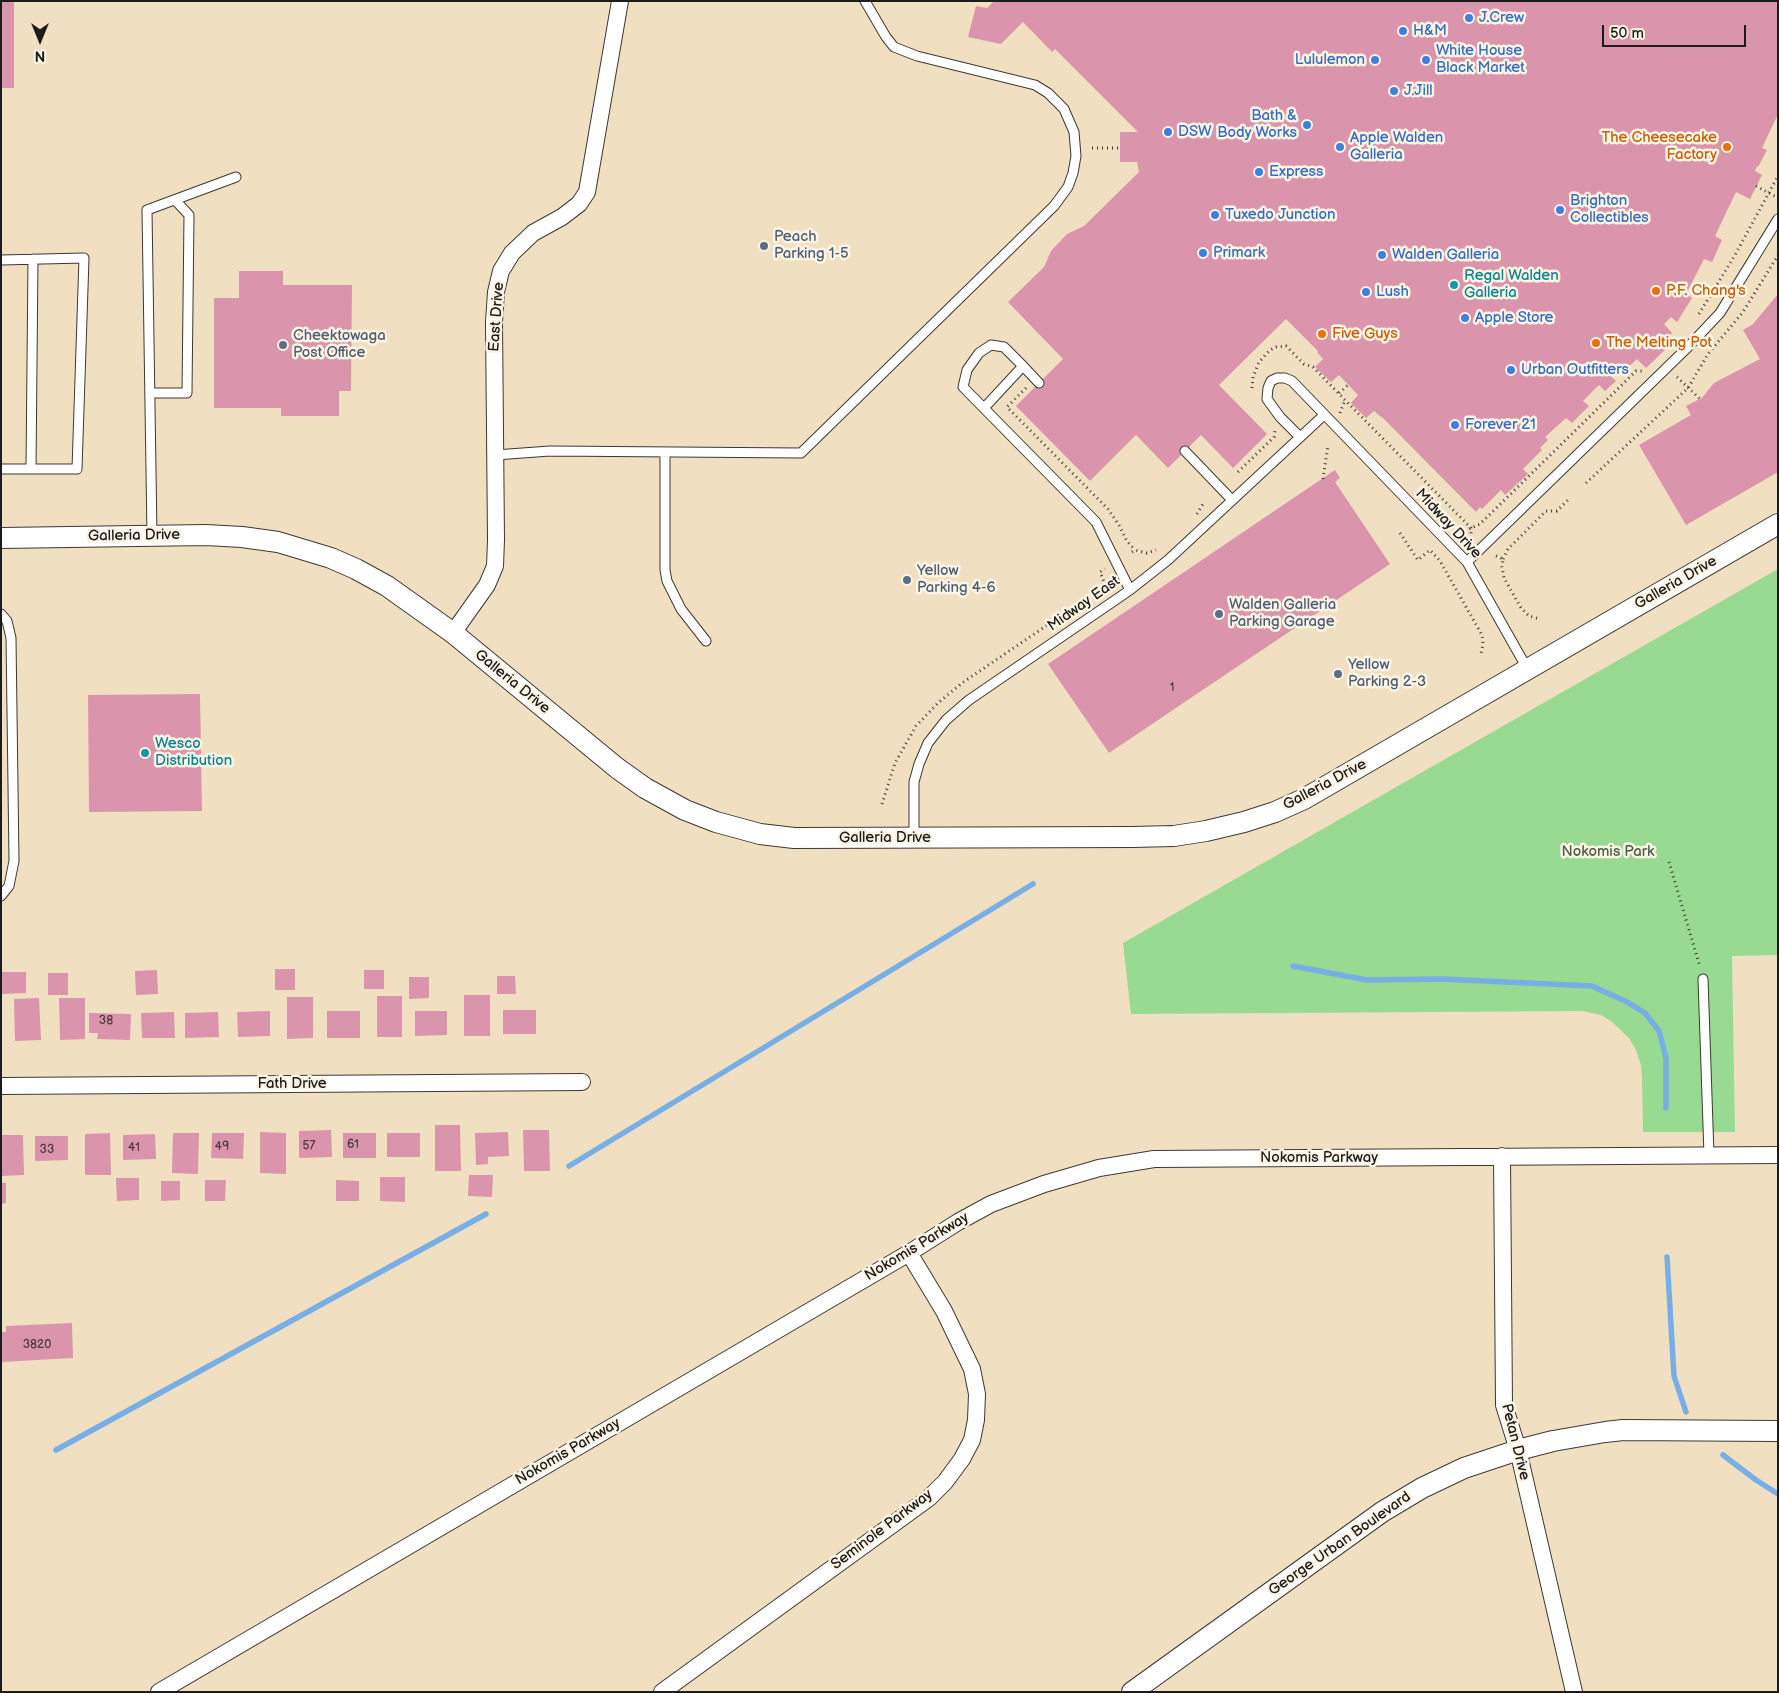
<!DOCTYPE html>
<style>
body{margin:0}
#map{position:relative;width:1779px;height:1693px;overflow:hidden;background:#f0e0c1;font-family:"Balsamiq Sans",sans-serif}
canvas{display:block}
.frame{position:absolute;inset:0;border:2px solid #1c1c1c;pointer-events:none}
.north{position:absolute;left:15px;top:15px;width:50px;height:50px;-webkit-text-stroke:4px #fcf5e5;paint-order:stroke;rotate:180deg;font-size:14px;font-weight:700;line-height:20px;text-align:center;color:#1c1c1c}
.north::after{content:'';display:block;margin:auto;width:18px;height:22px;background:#1c1c1c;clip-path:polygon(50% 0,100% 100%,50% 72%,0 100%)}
.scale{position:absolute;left:1602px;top:25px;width:144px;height:22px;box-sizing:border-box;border:2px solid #1c1c1c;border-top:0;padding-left:6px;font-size:15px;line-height:18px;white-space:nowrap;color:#1c1c1c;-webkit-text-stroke:4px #fcf5e5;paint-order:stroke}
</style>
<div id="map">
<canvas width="1779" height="1693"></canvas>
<div class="frame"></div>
<div class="north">N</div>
<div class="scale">50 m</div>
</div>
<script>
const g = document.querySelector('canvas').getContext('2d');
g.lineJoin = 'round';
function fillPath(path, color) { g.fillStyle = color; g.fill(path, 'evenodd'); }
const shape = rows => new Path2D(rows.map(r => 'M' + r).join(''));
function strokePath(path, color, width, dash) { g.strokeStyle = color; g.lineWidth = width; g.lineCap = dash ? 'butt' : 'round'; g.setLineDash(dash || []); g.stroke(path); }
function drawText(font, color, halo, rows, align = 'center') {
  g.font = font + ' "Balsamiq Sans",sans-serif'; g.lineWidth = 5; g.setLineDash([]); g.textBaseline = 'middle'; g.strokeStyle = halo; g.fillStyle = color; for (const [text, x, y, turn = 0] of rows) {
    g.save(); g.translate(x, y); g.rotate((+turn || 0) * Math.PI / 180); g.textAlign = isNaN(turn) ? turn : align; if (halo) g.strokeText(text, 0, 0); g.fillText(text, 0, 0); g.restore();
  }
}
fillPath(shape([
 [1778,569,1778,955,1732,956,1735,1132,1643,1132,1642,1079,1641,1065,1636,1050,1629,1038,1612,1022,1601,1015,1592,1013,1582,1011,1131,1014,1123,943]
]), '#98da92');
strokePath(shape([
 [1293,966,1367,980,1442,979,1592,986,1627,1002,1645,1013,1659,1031,1666,1058,1666,1108],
 [569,1166,1033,884],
 [1667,1257,1674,1376,1686,1412],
 [56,1450,486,1214],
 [1723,1455,1756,1480,1778,1494]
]), '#77aee6', 5.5);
fillPath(shape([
 [1,1,14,1,14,88,1,88],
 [994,1,1778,1,1778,114,1762,148,1767,150,1758,167,1757,166,1755,171,1762,175,1750,199,1736,192,1715,236,1722,240,1712,262,1704,259,1686,294,1692,298,1677,322,1671,317,1664,324,1672,333,1665,341,1670,345,1646,368,1637,359,1624,371,1618,365,1609,374,1616,381,1605,391,1599,385,1583,401,1589,406,1572,423,1566,418,1545,437,1548,440,1540,448,1542,450,1523,469,1528,474,1505,495,1501,490,1482,509,1480,507,1476,512,1381,416,1381,417,1374,411,1366,418,1351,403,1358,395,1339,375,1331,382,1315,367,1323,359,1317,352,1318,351,1286,319,1219,385,1267,434,1233,468,1201,435,1168,468,1136,435,1090,481,1016,406,1063,359,1008,302,1044,267,1051,251,1067,234,1084,226,1139,172,1137,162,1120,162,1120,132,1138,132,1055,49,1052,52,1023,22,1001,44,968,37,976,6,987,8],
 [239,271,283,271,283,285,352,285,351,391,339,391,339,416,281,416,281,408,214,408,214,298,239,298],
 [1778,294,1778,472,1686,525,1639,445,1691,415,1686,406,1702,398,1714,383,1760,359,1743,330,1753,324],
 [1335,470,1340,478,1335,482,1390,564,1109,753,1048,664],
 [200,694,202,811,89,812,88,695],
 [275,969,295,969,295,990,275,990],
 [157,970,158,994,136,995,135,971],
 [364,970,384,970,384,989,364,989],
 [2,972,26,972,26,993,2,994],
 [48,973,68,973,68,995,48,995],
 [497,976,515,976,516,994,497,994],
 [409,977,429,977,429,998,409,999],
 [464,995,490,995,490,1036,464,1036],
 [377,996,402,996,402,1037,377,1037],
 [287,997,313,997,313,1038,287,1039],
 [39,998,41,1040,15,1041,14,999],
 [59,998,85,998,85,1039,60,1040],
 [503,1010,536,1010,536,1034,503,1034],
 [270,1011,270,1036,238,1037,237,1012],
 [327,1011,360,1011,360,1038,327,1038],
 [415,1011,447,1011,447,1035,415,1036],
 [174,1012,175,1038,142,1038,141,1013],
 [218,1012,219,1037,185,1038,185,1013],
 [89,1013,131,1014,130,1040,97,1039,98,1033,89,1033],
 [435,1125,460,1125,461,1171,435,1171],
 [331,1130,332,1157,299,1158,299,1131],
 [523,1130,549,1130,550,1171,524,1171],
 [260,1132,286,1133,286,1174,260,1173],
 [508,1132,509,1156,488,1157,488,1164,476,1165,475,1133],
 [110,1133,111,1175,85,1175,85,1134],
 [173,1133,199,1133,198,1174,172,1173],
 [212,1133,244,1133,243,1159,211,1158],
 [343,1133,376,1133,376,1158,343,1158],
 [387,1133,420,1133,420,1157,387,1157],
 [155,1134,156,1159,123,1160,123,1135],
 [1,1135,23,1135,24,1175,1,1176],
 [35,1136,68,1136,68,1160,35,1161],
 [469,1175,493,1175,492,1197,468,1196],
 [380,1177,405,1177,405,1202,380,1201],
 [116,1178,139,1178,139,1200,117,1201],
 [205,1180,226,1180,225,1201,205,1201],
 [336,1180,359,1181,359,1201,336,1201],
 [161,1181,180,1181,180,1200,161,1201],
 [1,1183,6,1183,6,1203,1,1204],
 [72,1323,73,1358,1,1362,1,1332,6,1332,6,1326]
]), '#da94ac');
const service = shape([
 [1,260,84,258,77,469,1,469],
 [1023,366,1039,383],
 [150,393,187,393,189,215,175,200],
 [984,408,1023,366,1004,347,991,345,979,353,967,370,963,387,1096,522,1130,590],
 [1300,437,1280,417,1267,399,1268,388,1271,381,1277,378,1285,378,1292,381,1467,562,1528,670],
 [1185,451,1232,500],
 [665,452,665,570,667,581,681,609,706,641],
 [495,455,550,451,801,453,1054,206,1068,187,1073,173,1076,156,1074,132,1064,109,1048,93,1035,85,917,56,894,47,886,37,865,1],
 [31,469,33,259],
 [152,536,147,210,236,177],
 [1467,562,1688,347,1720,313,1778,219],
 [1,614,7,621,11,638,14,861,9,886,1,896],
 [914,839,914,782,919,764,928,743,946,720,969,700,1130,590,1168,560,1324,415],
 [1703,979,1709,1155]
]);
const minor = shape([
 [453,633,487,585,495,566,496,540,494,322,496,292,501,271,512,253,533,233,562,217,579,204,587,192,620,1],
 [1,1086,582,1082],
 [1502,1156,1504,1405,1518,1450,1574,1692],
 [159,1692,909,1253,958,1222,991,1204,1044,1184,1099,1168,1154,1159,1778,1155],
 [662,1692,929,1498,945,1482,962,1459,972,1440,976,1420,977,1394,972,1369,944,1311,909,1253]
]);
const tertiary = shape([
 [1,538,206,535,242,537,278,542,331,558,356,569,387,586,453,633,617,768,645,788,685,810,716,822,760,834,794,838,1132,837,1174,836,1206,831,1244,822,1275,812,1304,799,1778,524],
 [1132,1692,1382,1512,1422,1488,1464,1468,1518,1450,1553,1441,1605,1432,1623,1430,1778,1431]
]);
strokePath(service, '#3c3935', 11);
strokePath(minor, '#3c3935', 18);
strokePath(tertiary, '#3c3935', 22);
strokePath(shape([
 [1092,148,1120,148],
 [1756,186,1778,198],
 [1699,314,1735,255,1778,176],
 [1677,377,1700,399],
 [1026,388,1007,407,1108,509,1119,525,1127,541,1135,550],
 [1252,388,1253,377,1259,362,1270,350,1276,347,1286,346,1304,364,1313,367,1345,400,1471,528,1471,535],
 [1339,393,1348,385],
 [1340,413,1345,400],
 [1238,472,1274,437,1275,431],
 [1323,479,1328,445],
 [1586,483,1688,388,1708,354,1743,312,1778,255],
 [1197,514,1203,504],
 [1400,533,1418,560,1430,550,1440,561,1482,635,1483,644,1481,654],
 [1460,533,1480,524,1636,371,1643,371],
 [1132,552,1135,550,1147,553,1156,550],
 [1496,556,1503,559,1502,567,1504,578,1521,608,1529,616,1540,619],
 [1503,559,1508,549,1546,511,1557,511,1570,498],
 [882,804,895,763,916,726,938,703,962,683,1099,590,1104,582,1100,572,1105,569],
 [1669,862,1700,967]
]), '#3c3935', 3, [1, 4]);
strokePath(service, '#fff', 9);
strokePath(minor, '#fff', 16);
strokePath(tertiary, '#fff', 20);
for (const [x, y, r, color] of [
 [1469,18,5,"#3f7fe0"],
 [1403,31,5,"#3f7fe0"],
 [1375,60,5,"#3f7fe0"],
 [1426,60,5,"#3f7fe0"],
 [1394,91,5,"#3f7fe0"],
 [1307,125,5,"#3f7fe0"],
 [1168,132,5,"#3f7fe0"],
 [1340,147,5,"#3f7fe0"],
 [1727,147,5,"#e8710a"],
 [1259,172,5,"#3f7fe0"],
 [1560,210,5,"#3f7fe0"],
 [1215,215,5,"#3f7fe0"],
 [764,246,5,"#5c6f8a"],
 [1203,253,5,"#3f7fe0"],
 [1382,255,5,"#3f7fe0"],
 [1454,285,5,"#0f9aa8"],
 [1656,291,5,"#e8710a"],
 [1366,292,5,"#3f7fe0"],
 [1465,318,5,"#3f7fe0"],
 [1322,334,5,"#e8710a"],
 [1596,343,5,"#e8710a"],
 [283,345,5,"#5c6f8a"],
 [1511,370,5,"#3f7fe0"],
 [1455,425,5,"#3f7fe0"],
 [907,580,5,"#5c6f8a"],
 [1219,614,5,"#5c6f8a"],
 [1338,674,5,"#5c6f8a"],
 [145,753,5,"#0f9aa8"]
]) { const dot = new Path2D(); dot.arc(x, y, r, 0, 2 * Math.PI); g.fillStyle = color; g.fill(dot); strokePath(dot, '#fcf5e5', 2); }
drawText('12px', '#4c3a40', null, [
 ["1",1172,688],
 ["38",106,1021],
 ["61",353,1145],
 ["57",309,1146],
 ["49",222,1147],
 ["41",134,1148],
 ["33",47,1150],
 ["3820",37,1345]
]);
drawText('15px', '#366cbe', '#fcf5e5', [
 ["J.Crew",1479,18],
 ["H&M",1413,31],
 ["White House",1436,51],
 ["Black Market",1436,68],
 ["Lululemon",1365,60,"right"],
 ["J.Jill",1404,91],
 ["Bath &",1297,116,"right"],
 ["Body Works",1297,133,"right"],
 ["DSW",1178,132],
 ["Apple Walden",1350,138],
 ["Galleria",1350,155],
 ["Express",1269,172],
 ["Brighton",1570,201],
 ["Collectibles",1570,218],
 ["Tuxedo Junction",1225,215],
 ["Primark",1213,253],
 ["Walden Galleria",1392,255],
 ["Lush",1376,292],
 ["Apple Store",1475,318],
 ["Urban Outfitters",1521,370],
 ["Forever 21",1465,425]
], 'left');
drawText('15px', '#c56008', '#fcf5e5', [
 ["The Cheesecake",1717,138,"right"],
 ["Factory",1717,155,"right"],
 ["P.F. Chang's",1666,291],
 ["Five Guys",1332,334],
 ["The Melting Pot",1606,343]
], 'left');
drawText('15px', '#4e5e75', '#fcf5e5', [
 ["Peach",774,237],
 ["Parking 1-5",774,254],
 ["Cheektowaga",293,336],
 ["Post Office",293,353],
 ["Yellow",917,571],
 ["Parking 4-6",917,588],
 ["Walden Galleria",1229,605],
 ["Parking Garage",1229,622],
 ["Yellow",1348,665],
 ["Parking 2-3",1348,682]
], 'left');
drawText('15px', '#0d838f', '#fcf5e5', [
 ["Regal Walden",1464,276],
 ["Galleria",1464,293],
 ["Wesco",155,744],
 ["Distribution",155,761]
], 'left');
drawText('15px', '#1c1c1c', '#fcf5e5', [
 ["East Drive",497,317,-86],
 ["Midway Drive",1448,524,47],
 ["Galleria Drive",134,536,-1],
 ["Galleria Drive",1676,583,-30],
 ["Midway East",1084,604,-35],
 ["Galleria Drive",512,682,39],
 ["Galleria Drive",1325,785,-28],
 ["Galleria Drive",885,838],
 ["Fath Drive",292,1084],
 ["Nokomis Parkway",1319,1158],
 ["Nokomis Parkway",917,1247,-31],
 ["Petan Drive",1515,1442,76],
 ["Nokomis Parkway",568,1452,-30],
 ["Seminole Parkway",882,1530,-37],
 ["George Urban Boulevard",1340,1544,-35]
]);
drawText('15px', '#475e45', '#fcf5e5', [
 ["Nokomis Park",1608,852]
]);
</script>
